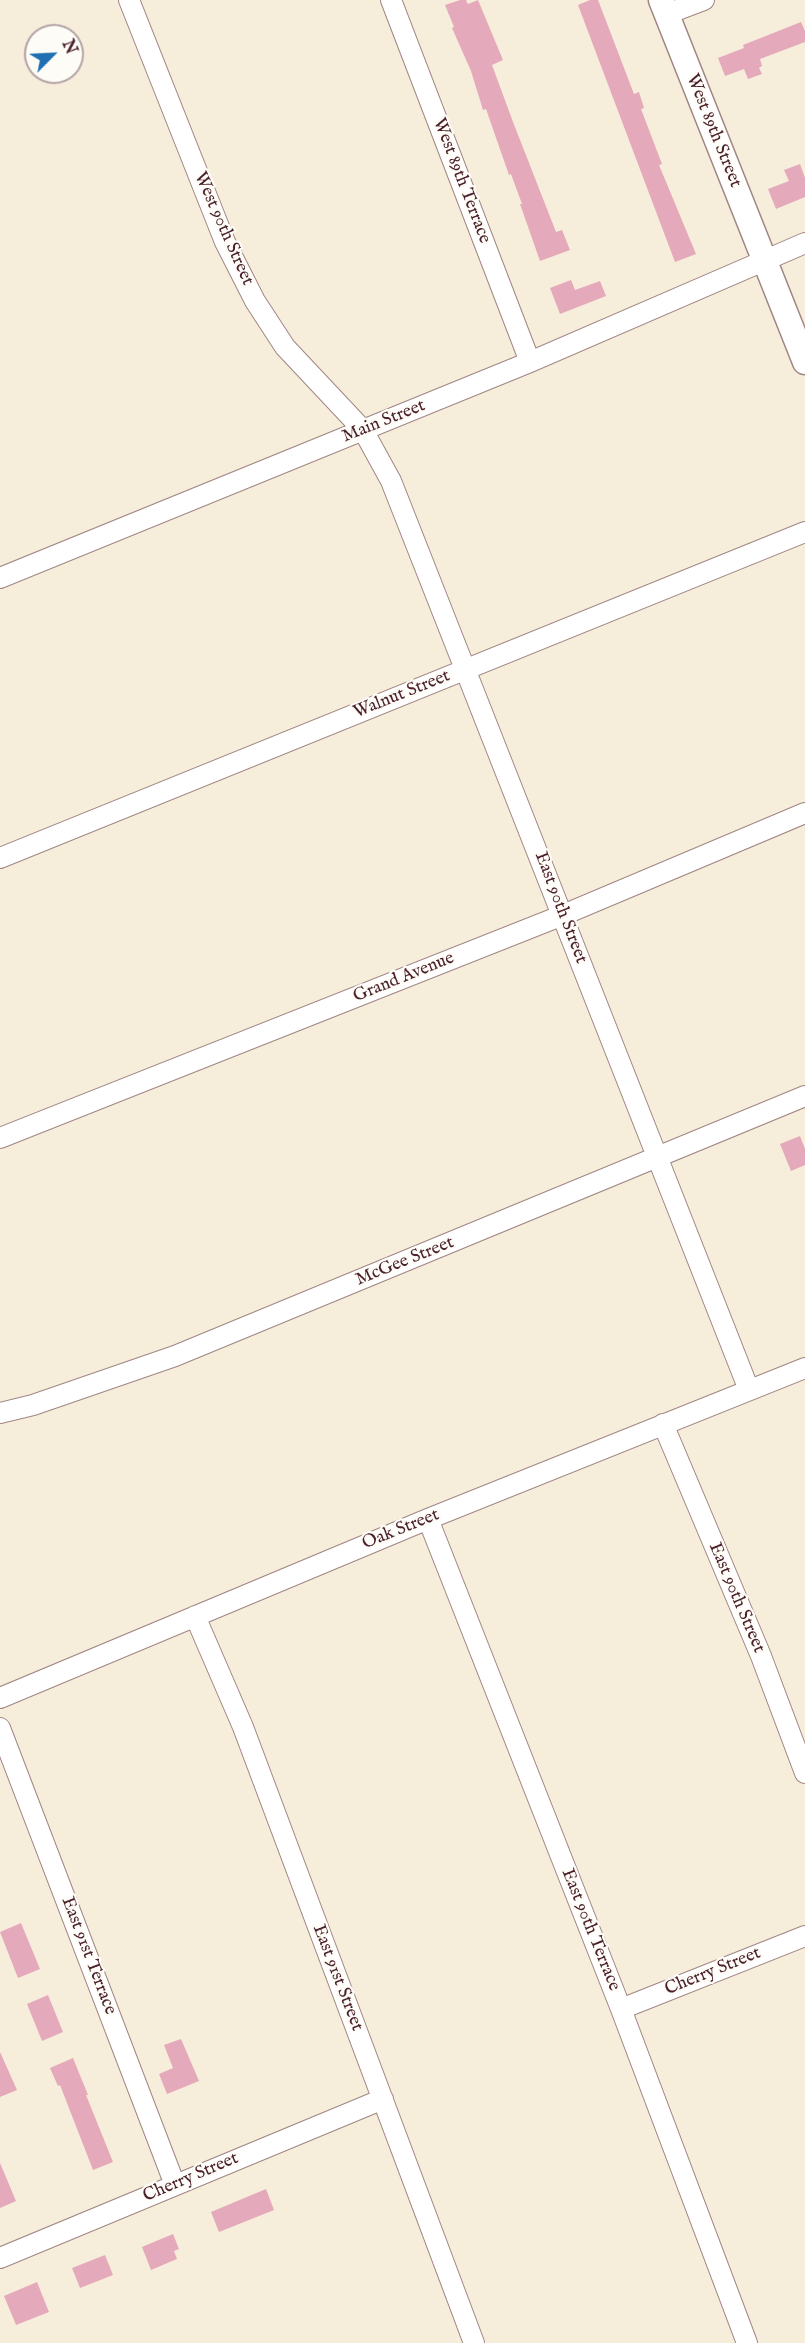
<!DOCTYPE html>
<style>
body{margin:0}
#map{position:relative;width:805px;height:2343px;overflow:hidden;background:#f7eddb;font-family:"IM FELL English",serif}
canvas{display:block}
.north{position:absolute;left:24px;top:24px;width:60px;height:60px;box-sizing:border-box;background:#fdfcf7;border:2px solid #b5a4a5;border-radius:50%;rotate:66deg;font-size:16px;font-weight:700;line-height:24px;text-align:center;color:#4a1f2b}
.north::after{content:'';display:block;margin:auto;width:21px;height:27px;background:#1f6fb2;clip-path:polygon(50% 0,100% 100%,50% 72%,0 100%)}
</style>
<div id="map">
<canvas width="805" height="2343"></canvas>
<div class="north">N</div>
</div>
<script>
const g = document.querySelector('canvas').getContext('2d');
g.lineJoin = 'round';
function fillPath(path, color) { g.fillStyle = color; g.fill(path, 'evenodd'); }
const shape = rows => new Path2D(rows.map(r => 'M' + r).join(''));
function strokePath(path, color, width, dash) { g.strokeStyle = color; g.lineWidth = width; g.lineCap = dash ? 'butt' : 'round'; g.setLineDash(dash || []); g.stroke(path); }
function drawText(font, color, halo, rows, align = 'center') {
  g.font = font + ' "IM FELL English",serif'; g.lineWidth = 4.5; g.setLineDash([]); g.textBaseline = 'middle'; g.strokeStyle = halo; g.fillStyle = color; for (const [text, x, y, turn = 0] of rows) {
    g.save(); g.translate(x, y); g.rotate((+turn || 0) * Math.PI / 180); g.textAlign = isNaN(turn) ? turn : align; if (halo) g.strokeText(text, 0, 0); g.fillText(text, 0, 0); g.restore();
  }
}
fillPath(shape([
 [460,0,466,0,468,4,478,0,503,60,492,65,513,122,556,232,562,230,570,250,540,261,520,204,522,204,511,174,509,175,486,109,483,110,471,71,452,28,454,27,445,5],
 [590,0,598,0,634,94,639,92,644,108,641,109,662,164,659,165,696,254,675,262,578,5],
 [801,22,805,31,805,42,760,59,762,66,759,68,762,74,748,79,744,69,725,76,718,58,744,48,743,45],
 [800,164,805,178,805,197,776,209,768,189,789,181,784,170],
 [571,280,575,290,600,281,606,296,560,314,550,288],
 [800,1136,805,1149,805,1165,791,1171,780,1144],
 [21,1923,40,1969,18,1978,0,1932],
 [48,1995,63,2032,42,2041,27,2004],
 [181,2039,199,2081,167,2094,159,2074,173,2068,164,2045],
 [0,2052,17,2090,0,2097],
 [73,2058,88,2095,86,2095,113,2162,93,2170,60,2085,58,2086,50,2068],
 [0,2163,16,2201,0,2208],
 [266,2189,274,2210,219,2232,211,2212],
 [173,2234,179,2249,174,2251,177,2259,151,2270,142,2247],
 [105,2255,113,2275,80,2288,72,2268],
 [37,2282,49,2312,16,2325,4,2296]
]), '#e4a9ba');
const minor = shape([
 [129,0,225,242,255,301,285,347,363,430,391,481,749,1390],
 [391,0,530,362],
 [667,14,704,0],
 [0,578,530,362,805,243],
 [0,858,805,532],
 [0,1138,563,915,805,813],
 [0,1413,33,1405,175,1356,805,1096],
 [663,1424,761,1656,805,1773],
 [428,1519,621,2009,747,2343],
 [195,1616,243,1727,474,2343],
 [0,1698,428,1519,805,1368],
 [0,1728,175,2185],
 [621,2009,805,1936],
 [0,2258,383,2099]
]);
const tertiary = shape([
 [661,0,805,362]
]);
strokePath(minor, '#a08683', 22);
strokePath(tertiary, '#a08683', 27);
strokePath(minor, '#fff', 20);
strokePath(tertiary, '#fff', 24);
drawText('18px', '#4a1f2b', '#fdfcf7', [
 ["West 89th Street",713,131,68],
 ["West 89th Terrace",461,181,69],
 ["West 90th Street",223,229,66],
 ["Main Street",384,422,-22],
 ["Walnut Street",402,695,-22],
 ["East 90th Street",560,908,69],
 ["Grand Avenue",404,978,-22],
 ["McGee Street",405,1262,-22],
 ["Oak Street",401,1530,-22],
 ["East 90th Street",736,1598,67],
 ["East 90th Terrace",590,1930,68],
 ["East 91st Terrace",88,1956,69],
 ["Cherry Street",713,1972,-22],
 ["East 91st Street",337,1978,69],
 ["Cherry Street",191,2178,-23]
]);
</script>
